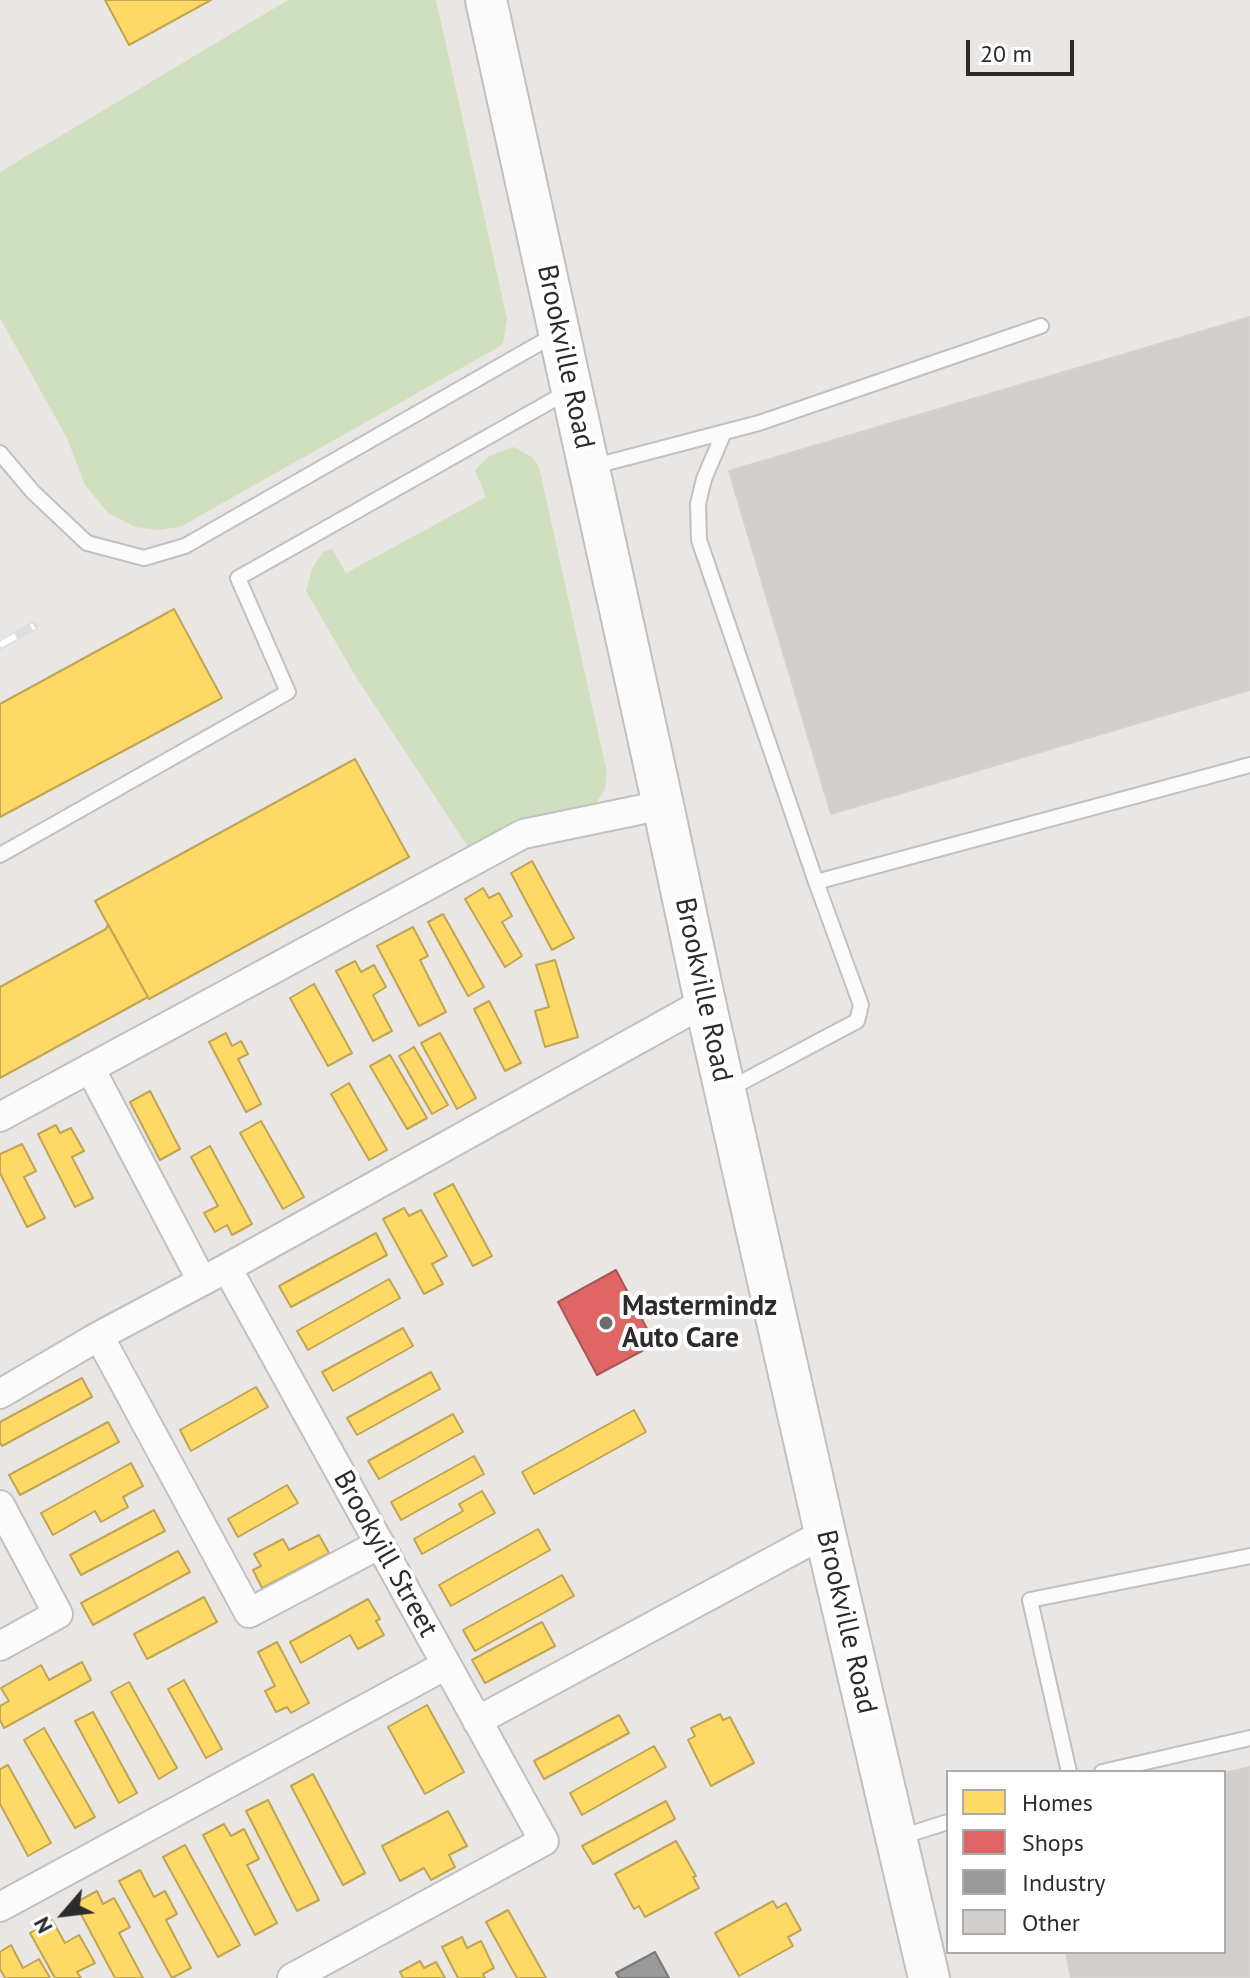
<!DOCTYPE html>
<style>
body{margin:0}
#map{position:relative;width:1250px;height:1978px;overflow:hidden;background:#e9e6e3;font-family:"PT Sans",sans-serif}
canvas{display:block}
.legend{position:absolute;left:946px;top:1770px;width:280px;height:184px;box-sizing:border-box;background:#fff;border:2px solid #ababab;margin:0;padding:10px 14px;list-style:none;font-size:24px;color:#2c2c2c}
.legend li{display:flex;align-items:center;gap:16px;height:40px}
.legend b{width:40px;border:2px solid #ababab}
.north{position:absolute;left:24px;top:1874px;width:80px;height:80px;-webkit-text-stroke:6px #fff;paint-order:stroke;rotate:242deg;font-size:22px;font-weight:700;line-height:32px;text-align:center;color:#2c2c2c}
.north::after{content:'';display:block;margin:auto;width:28px;height:36px;background:#2c2c2c;clip-path:polygon(50% 0,100% 100%,50% 72%,0 100%)}
.scale{position:absolute;left:966px;top:40px;width:108px;height:36px;box-sizing:border-box;border:4px solid #2c2c2c;border-top:0;padding-left:10px;font-size:24px;line-height:28px;white-space:nowrap;color:#2c2c2c;-webkit-text-stroke:6px #fff;paint-order:stroke}
</style>
<div id="map">
<canvas width="1250" height="1978"></canvas>
<ul class="legend">
<li><b style="height:22px;background:#ffd966"></b>Homes</li>
<li><b style="height:22px;background:#e06666"></b>Shops</li>
<li><b style="height:22px;background:#999"></b>Industry</li>
<li><b style="height:22px;background:#d1cecc"></b>Other</li>
</ul>
<div class="north">N</div>
<div class="scale">20 m</div>
</div>
<script>
const g = document.querySelector('canvas').getContext('2d');
g.lineJoin = 'round';
function fillPath(path, color) { g.fillStyle = color; g.fill(path, 'evenodd'); }
const shape = rows => new Path2D(rows.map(r => 'M' + r).join(''));
function strokePath(path, color, width, dash) { g.strokeStyle = color; g.lineWidth = width; g.lineCap = dash ? 'butt' : 'round'; g.setLineDash(dash || []); g.stroke(path); }
function drawText(font, color, halo, rows, align = 'center') {
  g.font = font + ' "PT Sans",sans-serif'; g.lineWidth = 8; g.setLineDash([]); g.textBaseline = 'middle'; g.strokeStyle = halo; g.fillStyle = color; for (const [text, x, y, turn = 0] of rows) {
    g.save(); g.translate(x, y); g.rotate((+turn || 0) * Math.PI / 180); g.textAlign = isNaN(turn) ? turn : align; if (halo) g.strokeText(text, 0, 0); g.fillText(text, 0, 0); g.restore();
  }
}
fillPath(shape([
 [288,0,436,0,507,319,503,343,497,348,180,527,159,530,135,527,108,513,85,485,67,438,0,318,0,172],
 [514,447,532,457,539,467,607,773,605,789,596,803,521,821,468,847,356,677,306,591,312,569,323,552,332,549,346,573,486,497,475,470,489,456]
]), '#d0e0bf');
const homes = shape([
 [105,0,211,0,129,45,105,0],
 [174,609,222,698,0,817,0,704,174,609],
 [355,759,409,857,149,999,95,901,355,759],
 [532,861,574,938,552,950,511,873,532,861],
 [483,888,489,898,499,893,512,916,502,922,522,956,505,967,465,899,483,888],
 [443,914,484,987,468,996,428,922,443,914],
 [108,924,148,997,0,1078,0,987,106,929,108,924],
 [413,927,428,956,420,960,446,1012,419,1026,377,946,413,927],
 [555,960,578,1037,545,1047,535,1011,549,1007,536,965,555,960],
 [355,961,361,972,374,965,386,987,373,995,392,1031,373,1041,336,971,355,961],
 [314,984,352,1053,328,1066,290,998,314,984],
 [489,1001,521,1063,505,1071,474,1009,489,1001],
 [226,1033,232,1046,241,1041,248,1054,238,1059,261,1104,246,1112,209,1042,226,1033],
 [440,1033,476,1098,457,1109,421,1043,440,1033],
 [414,1047,448,1105,432,1114,399,1056,414,1047],
 [390,1055,427,1118,407,1129,370,1066,390,1055],
 [349,1083,387,1150,369,1160,331,1094,349,1083],
 [150,1091,180,1149,160,1160,130,1102,150,1091],
 [261,1121,304,1197,283,1209,240,1133,261,1121],
 [56,1125,60,1133,71,1128,84,1151,72,1157,93,1198,75,1207,38,1134,56,1125],
 [22,1144,36,1171,24,1177,45,1218,27,1227,0,1173,0,1154,22,1144],
 [210,1146,252,1224,232,1235,227,1225,215,1232,204,1213,218,1206,191,1157,210,1146],
 [453,1184,492,1256,473,1266,434,1194,453,1184],
 [404,1208,409,1216,421,1210,447,1256,432,1264,443,1284,424,1294,383,1219,404,1208],
 [376,1233,387,1255,291,1307,279,1286,376,1233],
 [389,1279,400,1298,308,1350,297,1331,389,1279],
 [403,1328,413,1346,333,1391,322,1372,403,1328],
 [431,1372,440,1389,357,1435,347,1418,431,1372],
 [82,1378,92,1397,2,1446,0,1443,0,1422,82,1378],
 [256,1387,268,1407,191,1451,180,1430,256,1387],
 [634,1410,646,1432,534,1494,522,1472,634,1410],
 [453,1414,463,1432,379,1479,368,1461,453,1414],
 [108,1422,119,1442,20,1495,9,1475,108,1422],
 [474,1456,484,1474,401,1520,391,1502,474,1456],
 [131,1463,143,1486,123,1497,128,1507,101,1522,95,1511,53,1535,41,1513,131,1463],
 [287,1485,298,1503,238,1537,228,1519,287,1485],
 [482,1491,495,1513,422,1554,414,1539,463,1511,459,1504,482,1491],
 [154,1510,165,1531,81,1575,70,1555,154,1510],
 [538,1529,550,1550,451,1606,439,1585,538,1529],
 [319,1535,329,1553,262,1588,253,1570,261,1566,254,1554,283,1539,289,1550,319,1535],
 [178,1551,190,1572,93,1625,81,1603,178,1551],
 [562,1575,574,1596,475,1651,463,1630,562,1575],
 [204,1597,217,1622,147,1659,134,1634,204,1597],
 [368,1599,380,1619,376,1621,384,1635,358,1649,350,1635,301,1663,290,1642,368,1599],
 [542,1622,555,1646,485,1683,472,1660,542,1622],
 [277,1642,309,1703,291,1713,287,1707,276,1712,265,1691,275,1686,258,1652,277,1642],
 [82,1662,91,1680,4,1728,0,1720,0,1706,9,1701,1,1688,41,1665,49,1680,82,1662],
 [184,1680,222,1749,206,1758,168,1689,184,1680],
 [129,1682,177,1768,159,1779,111,1692,129,1682],
 [427,1705,464,1772,425,1794,388,1727,427,1705],
 [93,1712,137,1793,119,1803,75,1721,93,1712],
 [720,1714,723,1720,730,1717,754,1763,711,1786,688,1740,695,1736,691,1728,720,1714],
 [619,1715,629,1733,544,1779,534,1761,619,1715],
 [44,1728,95,1817,75,1828,24,1740,44,1728],
 [654,1746,666,1767,582,1815,570,1793,654,1746],
 [8,1765,51,1843,28,1856,0,1804,0,1769,8,1765],
 [313,1774,365,1873,343,1885,291,1786,313,1774],
 [268,1800,319,1900,297,1911,246,1811,268,1800],
 [666,1801,675,1819,593,1864,582,1846,666,1801],
 [448,1811,467,1846,449,1855,455,1867,431,1880,424,1868,400,1881,382,1846,448,1811],
 [224,1824,231,1836,244,1829,259,1859,247,1865,277,1923,255,1935,203,1835,224,1824],
 [676,1841,696,1876,693,1877,699,1888,645,1917,639,1906,634,1909,615,1874,676,1841],
 [185,1845,240,1945,218,1957,163,1857,185,1845],
 [140,1870,154,1897,165,1891,177,1914,166,1920,191,1968,172,1978,119,1881,140,1870],
 [97,1891,103,1904,114,1898,130,1927,119,1933,143,1978,115,1978,75,1903,97,1891],
 [773,1901,777,1908,786,1903,801,1930,788,1937,793,1946,739,1976,715,1933,773,1901],
 [508,1910,546,1978,517,1978,486,1922,508,1910],
 [52,1920,65,1943,79,1935,95,1963,77,1972,81,1978,55,1978,30,1933,52,1920],
 [462,1937,467,1948,481,1941,494,1968,483,1974,485,1978,458,1978,442,1947,462,1937],
 [11,1945,23,1968,39,1959,50,1978,5,1978,0,1969,0,1952,11,1945],
 [420,1961,424,1968,436,1962,445,1978,403,1978,400,1972,420,1961]
]);
fillPath(homes, '#ffd966');
strokePath(homes, '#c0a555', 2);
const shops = shape([
 [616,1270,655,1344,597,1375,558,1302,616,1270]
]);
fillPath(shops, '#e06666');
strokePath(shops, '#a55', 2);
const industry = shape([
 [655,1952,669,1978,619,1978,616,1973,655,1952]
]);
fillPath(industry, '#999');
strokePath(industry, '#787878', 2);
const building = shape([
 [1250,317,1250,690,831,814,729,471,1250,317],
 [1250,1767,1250,1978,1071,1978,1066,1952,1224,1952,1224,1773,1250,1767]
]);
fillPath(building, '#d1cecc');
strokePath(building, '#d4d1cf', 2);
const lane = shape([
 [724,432,704,479,698,504,699,540,816,882,1250,765],
 [0,453,33,492,87,543,144,558,185,546,556,334],
 [591,467,759,423,1041,326],
 [0,855,288,692,238,578,569,391],
 [729,1089,857,1021,861,1005,816,882],
 [1069,1772,1030,1600,1250,1556],
 [1102,1772,1250,1738],
 [897,1838,948,1822]
]);
const street = shape([
 [90,1068,202,1281],
 [0,1117,523,834,663,805],
 [227,1268,544,1841,292,1978],
 [99,1336,249,1613,380,1544],
 [0,1394,99,1336,227,1268,705,1002],
 [0,1505,58,1614,0,1646],
 [477,1721,825,1533],
 [0,1907,446,1665]
]);
const secondary = shape([
 [486,0,663,805,705,1002,825,1533,929,1978]
]);
strokePath(lane, '#c2c1c1', 18);
strokePath(street, '#c2c1c1', 32);
strokePath(secondary, '#c2c1c1', 44);
strokePath(lane, '#fcfbfb', 14);
strokePath(street, '#fcfbfb', 28);
strokePath(secondary, '#fcfbfb', 40);
const rail = shape([
 [0,645,34,626]
]);
strokePath(rail, '#dedee0', 9);
strokePath(rail, '#fff', 6, [18]);
for (const [x, y, r, color] of [
 [606,1323,8,"#6e6d6c"]
]) { const dot = new Path2D(); dot.arc(x, y, r, 0, 2 * Math.PI); g.fillStyle = color; g.fill(dot); strokePath(dot, '#fff', 3); }
drawText('28px', '#2c2c2c', '#fff', [
 ["Brookville Road",565,357,78],
 ["Brookville Road",703,990,78],
 ["Brookyill Street",385,1554,61],
 ["Brookville Road",846,1622,77]
]);
drawText('bold 28px', '#2c2c2c', '#fff', [
 ["Mastermindz",622,1307],
 ["Auto Care",622,1339]
], 'left');
</script>
